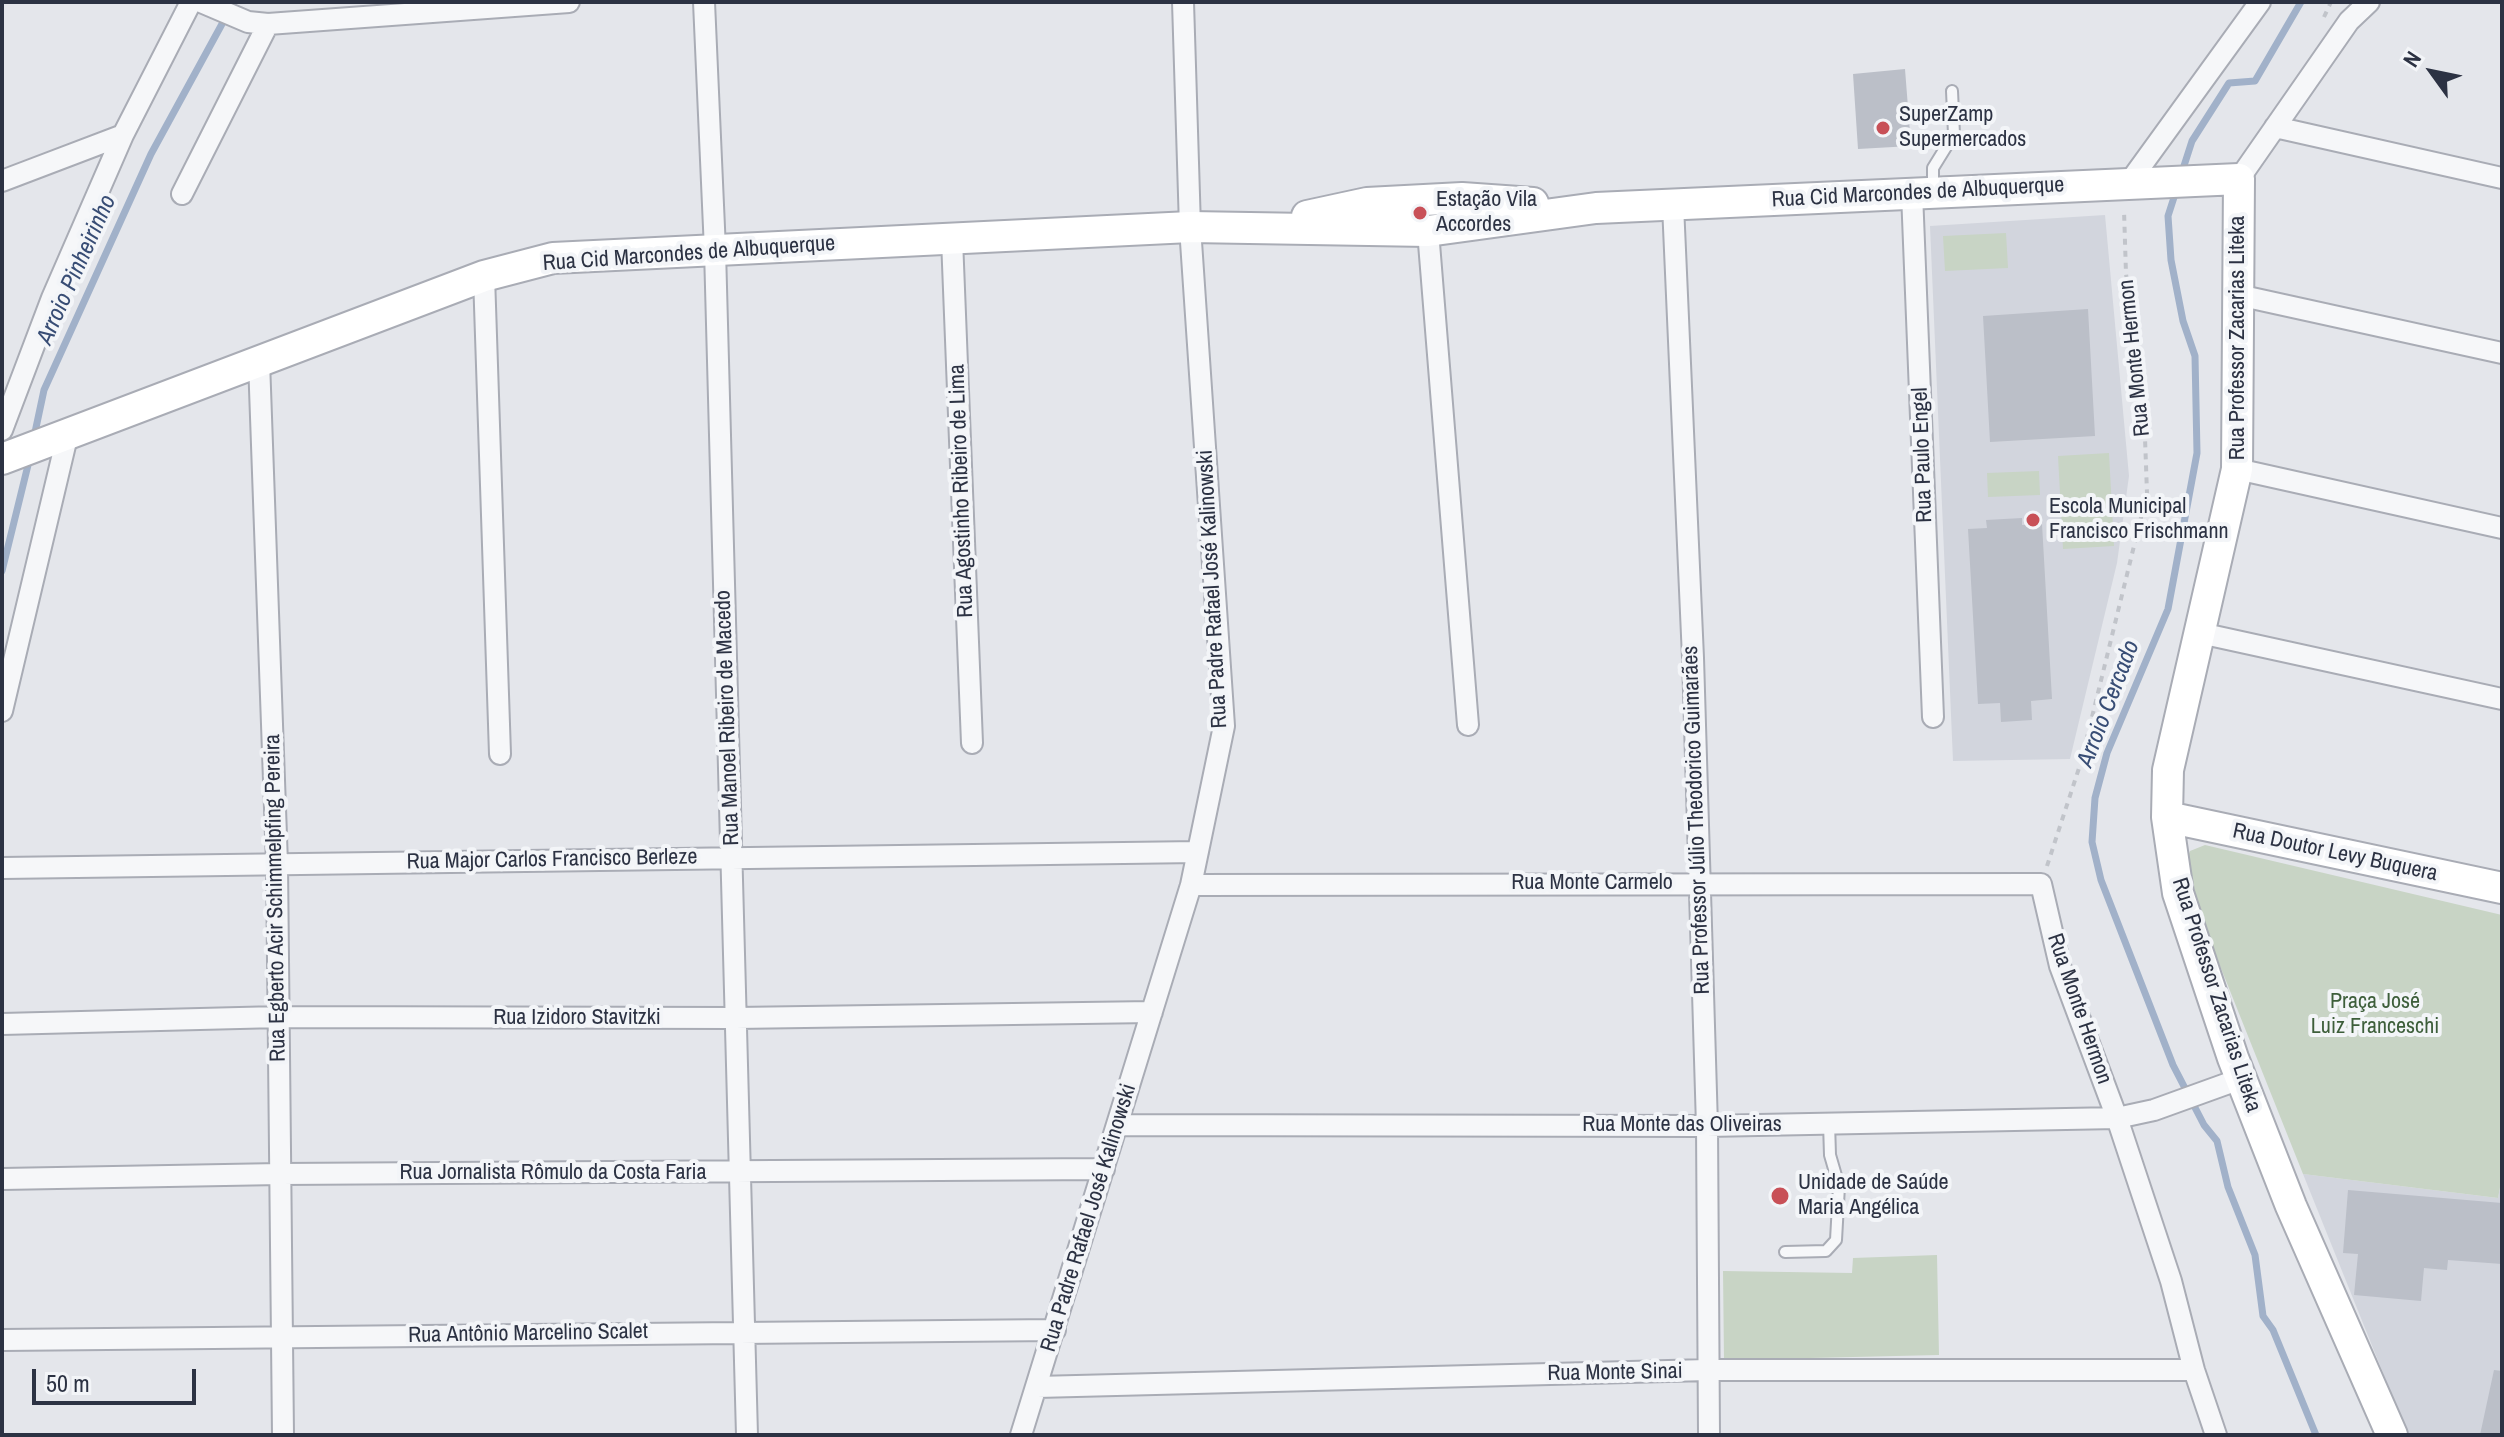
<!DOCTYPE html>
<meta charset="utf-8">
<style>
body{margin:0}
#map{position:relative;width:2504px;height:1437px;overflow:hidden;background:#e4e6eb;font-family:"Archivo Narrow",sans-serif}
canvas{display:block}
.frame{position:absolute;inset:0;border:4px solid #2c3243;pointer-events:none}
.north{position:absolute;left:2392px;top:32px;width:80px;height:80px;-webkit-text-stroke:6px #f3f5f8;paint-order:stroke;rotate:303deg;font-size:22px;font-weight:700;line-height:32px;text-align:center;color:#2c3243}
.north::after{content:'';display:block;margin:auto;width:28px;height:36px;background:#2c3243;clip-path:polygon(50% 0,100% 100%,50% 72%,0 100%)}
.scale{position:absolute;left:32px;top:1369px;width:164px;height:36px;box-sizing:border-box;border:4px solid #2c3243;border-top:0;padding-left:10px;font-size:24px;line-height:28px;white-space:nowrap;color:#2c3243;-webkit-text-stroke:6px #f3f5f8;paint-order:stroke}
</style>
<div id="map">
<canvas width="2504" height="1437"></canvas>
<div class="frame"></div>
<div class="north">N</div>
<div class="scale">50 m</div>
</div>
<script>
const g = document.querySelector('canvas').getContext('2d');
g.lineJoin = 'round';
function fillPath(path, color) { g.fillStyle = color; g.fill(path, 'evenodd'); }
const shape = rows => new Path2D(rows.map(r => 'M' + r).join(''));
function strokePath(path, color, width, dash) { g.strokeStyle = color; g.lineWidth = width; g.lineCap = dash ? 'butt' : 'round'; g.setLineDash(dash || []); g.stroke(path); }
function drawText(font, color, halo, rows, align = 'center') {
  g.font = font + ' "Archivo Narrow",sans-serif'; g.lineWidth = 8; g.setLineDash([]); g.textBaseline = 'middle'; g.strokeStyle = halo; g.fillStyle = color; for (const [text, x, y, turn = 0] of rows) {
    g.save(); g.translate(x, y); g.rotate((+turn || 0) * Math.PI / 180); g.textAlign = isNaN(turn) ? turn : align; if (halo) g.strokeText(text, 0, 0); g.fillText(text, 0, 0); g.restore();
  }
}
fillPath(shape([
 [2105,215,2129,476,2117,563,2070,759,1953,761,1930,226],
 [2303,1174,2498,1198,2502,1177,2502,1435,2408,1435]
]), '#d2d5dd');
fillPath(shape([
 [2006,233,2008,268,1945,271,1943,236],
 [2109,453,2114,546,2063,549,2058,456],
 [2039,471,2040,495,1988,497,1987,473],
 [2205,845,2502,915,2502,1177,2498,1198,2303,1174,2187,883,2184,866,2190,851],
 [1937,1255,1939,1355,1724,1360,1723,1271,1852,1273,1853,1258]
]), '#c8d4c5');
strokePath(shape([
 [2182,172,2192,141,2229,83,2255,81,2301,2],
 [2177,188,2168,216,2171,260,2183,321,2195,356,2197,453,2168,609,2107,753,2095,798,2092,842,2101,880,2173,1065,2204,1125,2217,1141,2228,1187,2255,1255,2263,1316,2273,1330,2316,1435],
 [34,437,44,390,151,154,234,2],
 [2,571,30,457]
]), '#a1b1c9', 7);
fillPath(shape([
 [1905,69,1911,146,1858,149,1853,74],
 [2088,309,2095,436,1990,442,1983,316],
 [2022,518,2022,525,2042,524,2052,699,2031,701,2032,720,2001,722,2000,703,1978,704,1968,529,1987,528,1986,520],
 [2348,1190,2502,1203,2502,1264,2448,1260,2447,1270,2424,1268,2421,1301,2354,1295,2358,1254,2343,1253],
 [2494,1370,2502,1371,2502,1435,2480,1435]
]), '#bbbfc8');
const lane = shape([
 [1933,190,1933,168,1954,134,1952,91],
 [1785,1252,1826,1251,1836,1240,1839,1186,1830,1155,1829,1123]
]);
const street = shape([
 [201,2,248,22,268,24,569,2],
 [704,2,715,250,747,1435],
 [2275,127,2502,178],
 [2239,179,2349,21,2369,2],
 [2,181,123,135],
 [2128,184,2260,2],
 [1912,193,1933,717],
 [182,194,268,24],
 [1673,205,1693,658,1707,1126,1709,1435],
 [1428,231,1468,725],
 [952,239,972,743],
 [484,276,500,754],
 [2238,295,2502,353],
 [259,361,277,864,283,1435],
 [2,430,52,298,123,135,191,2],
 [2237,469,2502,528],
 [2200,633,2502,699],
 [2,711,67,437],
 [2,868,1198,852],
 [1191,885,2041,884,2060,966,2117,1118,2171,1281,2194,1370,2216,1435],
 [2,1024,279,1017,736,1018,1152,1012],
 [1118,1125,1707,1126,2117,1118,2154,1110,2240,1079],
 [2,1179,280,1174,1104,1169],
 [2,1340,1055,1330],
 [1037,1387,1708,1370,2194,1370],
 [1021,1435,1191,885,1224,726,1190,227,1183,2]
]);
const secondary = shape([
 [1307,216,1367,203,1462,198,1533,203],
 [2,459,484,276,553,258,1190,227,1428,231,1596,208,2239,179,2237,469,2168,770,2167,817,2178,893,2233,1058,2291,1206,2392,1435],
 [2167,817,2502,888]
]);
strokePath(lane, '#a9acb5', 14);
strokePath(street, '#a9acb5', 24);
strokePath(secondary, '#a9acb5', 34);
strokePath(shape([
 [2324,17,2331,2],
 [2047,866,2081,762,2147,493,2143,383,2126,274,2124,210]
]), '#c1c4ca', 4, [6, 6]);
strokePath(lane, '#f6f7f9', 10);
strokePath(street, '#f6f7f9', 20);
strokePath(secondary, '#fff', 30);
for (const [x, y, r, color] of [
 [1883,128,8,"#c85057"],
 [1420,213,8,"#c85057"],
 [2033,520,8,"#c85057"],
 [1780,1196,10,"#c85057"]
]) { const dot = new Path2D(); dot.arc(x, y, r, 0, 2 * Math.PI); g.fillStyle = color; g.fill(dot); strokePath(dot, '#f3f5f8', 3); }
drawText('22px', '#2c3243', '#f3f5f8', [
 ["SuperZamp",1899,115],
 ["Supermercados",1899,140],
 ["Estação Vila",1436,200],
 ["Accordes",1436,225],
 ["Escola Municipal",2049,507],
 ["Francisco Frischmann",2049,532],
 ["Unidade de Saúde",1798,1183],
 ["Maria Angélica",1798,1208]
], 'left');
drawText('22px', '#2c3243', '#f3f5f8', [
 ["Rua Cid Marcondes de Albuquerque",1918,193,-3],
 ["Rua Cid Marcondes de Albuquerque",689,254,-4],
 ["Rua Professor Zacarias Liteka",2238,338,-90],
 ["Rua Monte Hermon",2135,358,-96],
 ["Rua Paulo Engel",1923,455,-92],
 ["Rua Agostinho Ribeiro de Lima",962,491,-92],
 ["Rua Padre Rafael José Kalinowski",1213,589,-93],
 ["Rua Manoel Ribeiro de Macedo",728,718,-92],
 ["Rua Professor Júlio Theodorico Guimarães",1697,820,-92],
 ["Rua Doutor Levy Buquera",2335,853,12],
 ["Rua Major Carlos Francisco Berleze",552,860,-1],
 ["Rua Monte Carmelo",1592,883],
 ["Rua Egberto Acir Schimmelpfing Pereira",276,898,-91],
 ["Rua Professor Zacarias Liteka",2216,995,72],
 ["Rua Monte Hermon",2079,1009,71],
 ["Rua Izidoro Stavitzki",577,1018],
 ["Rua Monte das Oliveiras",1682,1125],
 ["Rua Jornalista Rômulo da Costa Faria",553,1173],
 ["Rua Padre Rafael José Kalinowski",1089,1218,-73],
 ["Rua Antônio Marcelino Scalet",528,1334,-1],
 ["Rua Monte Sinai",1615,1373,-1]
]);
drawText('22px', '#3d5e3a', '#f3f5f8', [
 ["Praça José",2375,1002],
 ["Luiz Franceschi",2375,1027]
]);
drawText('italic 24px', '#384d75', '#f3f5f8', [
 ["Arroio Pinheirinho",77,270,-66],
 ["Arroio Cercado",2109,704,-69]
]);
</script>
